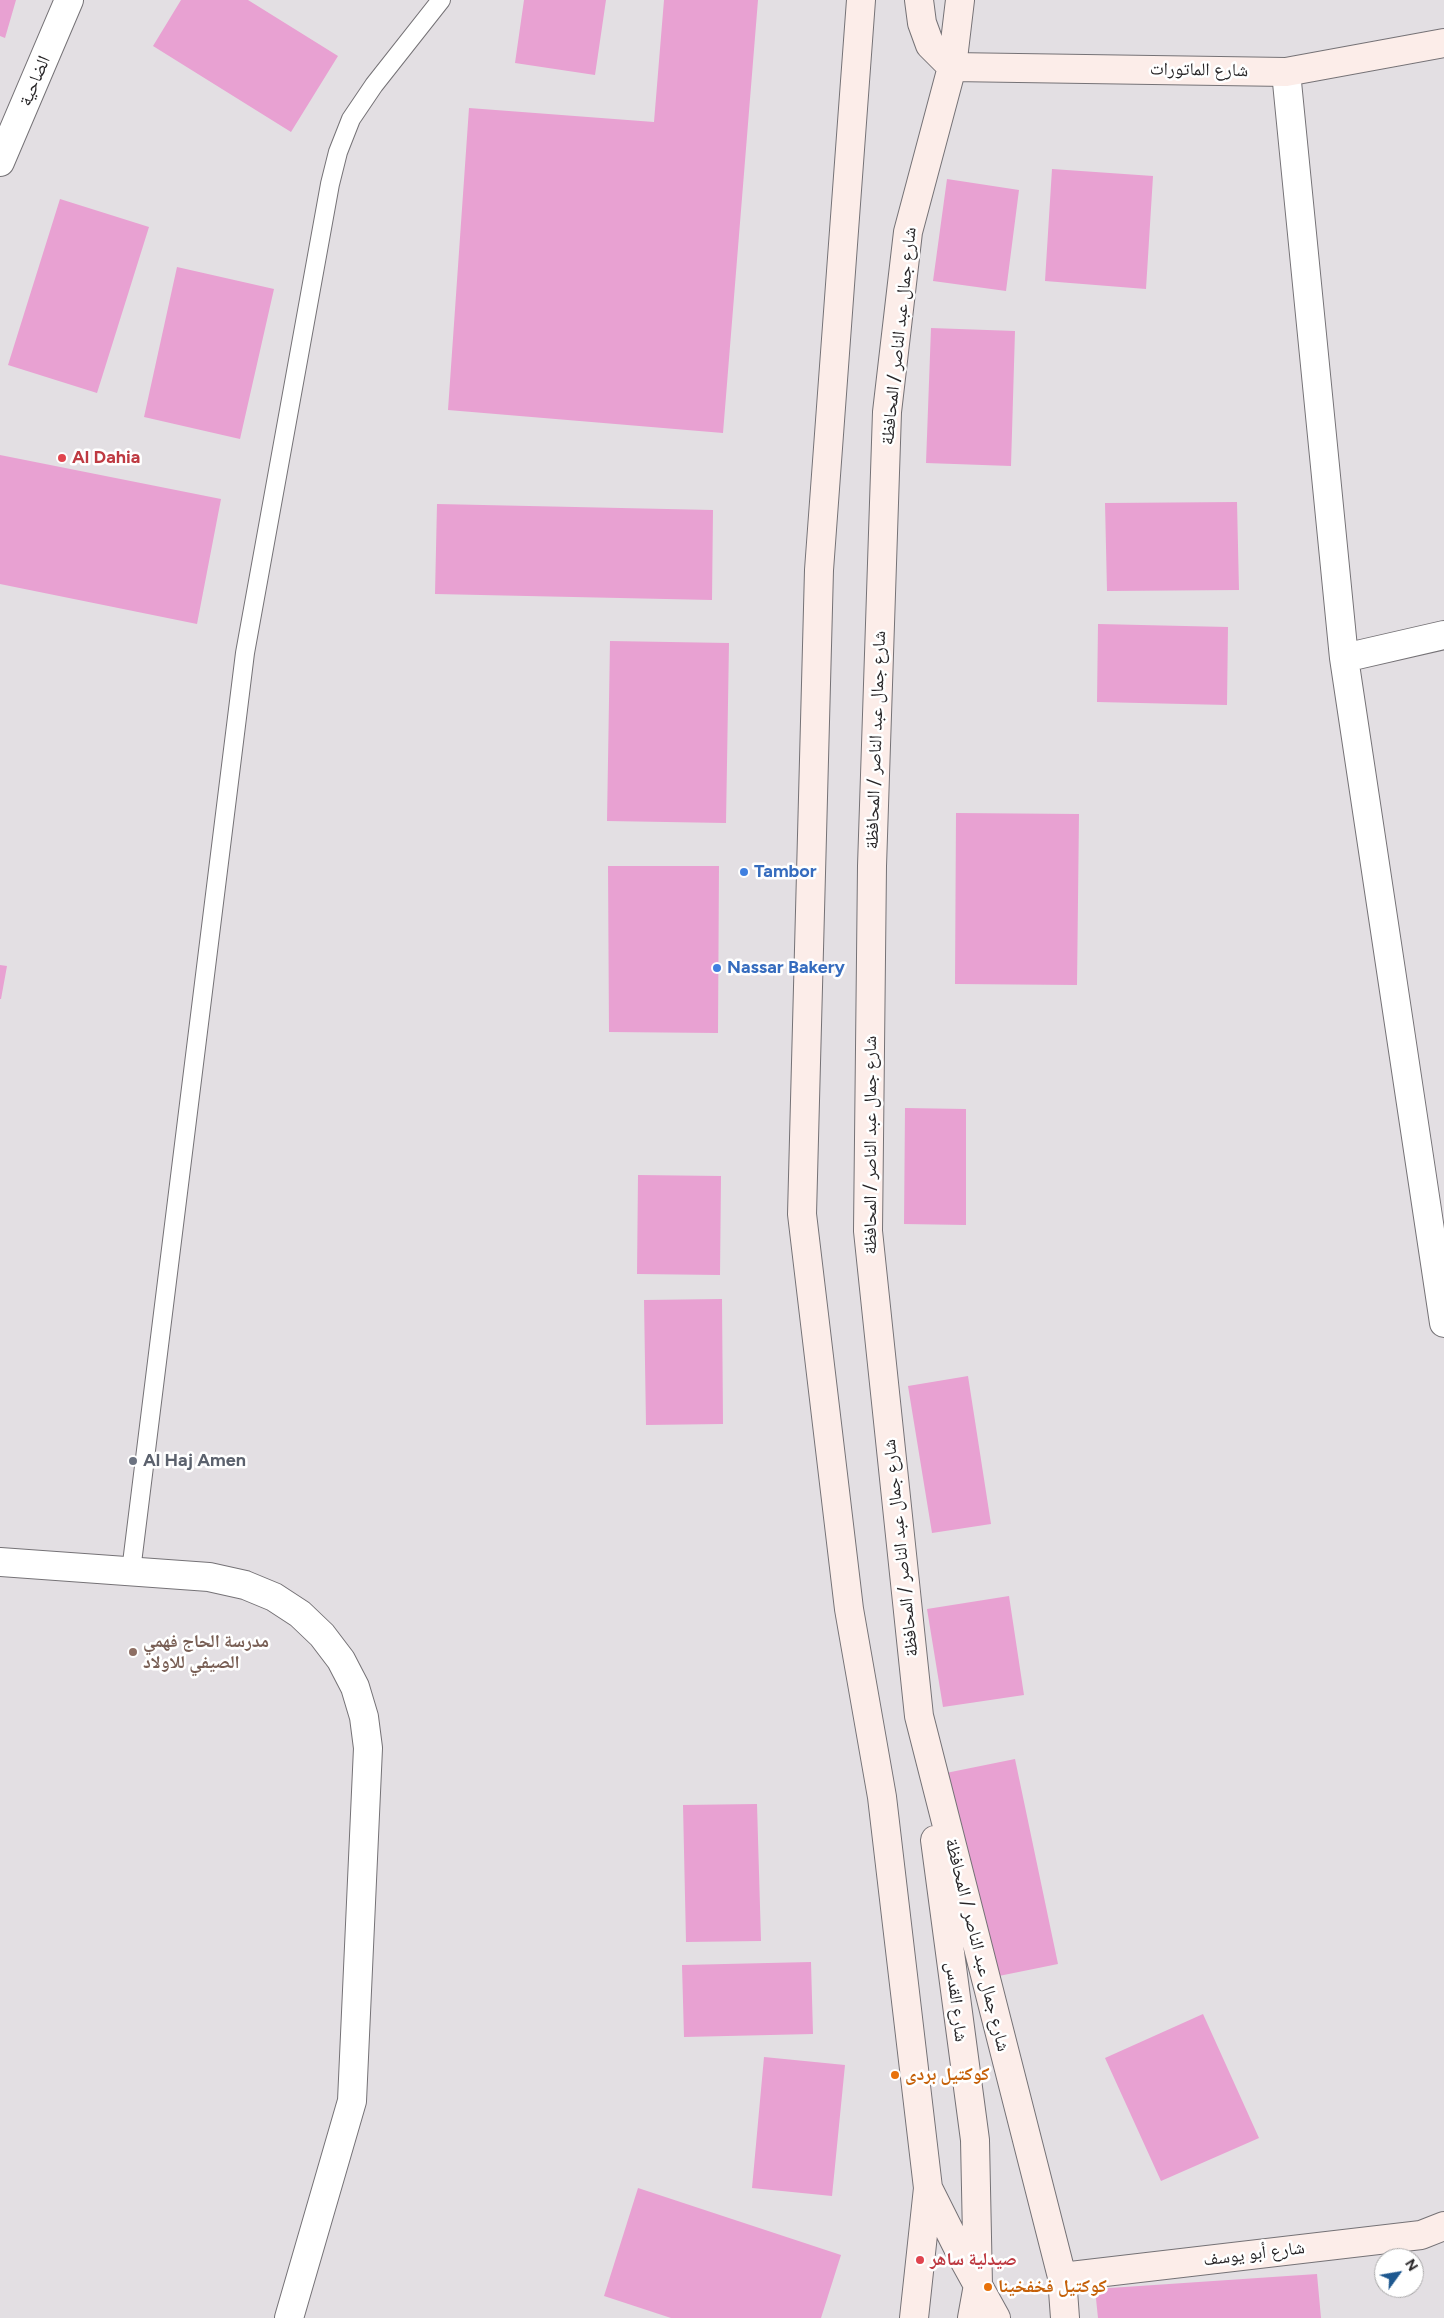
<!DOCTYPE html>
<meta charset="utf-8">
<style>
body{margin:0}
#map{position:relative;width:1444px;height:2318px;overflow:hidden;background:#e3dfe3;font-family:Figtree,sans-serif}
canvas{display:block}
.north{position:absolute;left:1374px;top:2248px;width:50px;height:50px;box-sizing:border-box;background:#fff;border:1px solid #a9a8a9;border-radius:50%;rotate:58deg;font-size:14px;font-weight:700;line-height:20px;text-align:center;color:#272527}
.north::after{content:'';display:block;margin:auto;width:18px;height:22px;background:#1e588f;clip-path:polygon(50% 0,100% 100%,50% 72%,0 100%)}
</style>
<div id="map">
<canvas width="1444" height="2318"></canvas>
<div class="north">N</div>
</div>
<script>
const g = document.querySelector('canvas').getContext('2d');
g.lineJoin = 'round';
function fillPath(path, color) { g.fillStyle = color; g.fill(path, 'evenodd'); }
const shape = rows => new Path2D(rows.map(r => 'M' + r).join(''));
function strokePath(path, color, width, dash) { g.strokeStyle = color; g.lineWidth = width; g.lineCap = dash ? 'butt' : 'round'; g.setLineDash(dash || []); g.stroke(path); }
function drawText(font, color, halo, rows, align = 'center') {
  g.font = font + ' Figtree,"Noto Naskh Arabic",sans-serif'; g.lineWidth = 5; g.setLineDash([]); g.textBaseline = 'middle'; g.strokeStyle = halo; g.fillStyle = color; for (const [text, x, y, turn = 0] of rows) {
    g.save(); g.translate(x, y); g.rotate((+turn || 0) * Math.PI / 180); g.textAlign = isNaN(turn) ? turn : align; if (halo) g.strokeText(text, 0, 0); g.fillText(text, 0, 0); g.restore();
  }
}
fillPath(shape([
 [0,0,16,0,5,38,0,36],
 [181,0,248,0,338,56,291,132,153,46],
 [524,0,606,0,595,75,515,63],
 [664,0,758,0,723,433,448,410,469,108,654,122],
 [1052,169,1153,176,1146,289,1045,281],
 [947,179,1019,190,1006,291,933,281],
 [60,199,149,227,97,393,8,365],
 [177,267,274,289,240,439,144,417],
 [931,328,1015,331,1011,466,926,463],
 [0,455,221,499,197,624,0,584],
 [1237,502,1239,590,1107,591,1105,503],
 [437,504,713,510,712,600,435,594],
 [1098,624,1228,627,1227,705,1097,702],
 [610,641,729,643,726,823,607,821],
 [956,813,1079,814,1077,985,955,984],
 [608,866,719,866,718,1033,609,1032],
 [0,965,7,966,1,999,0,999],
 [905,1108,966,1109,966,1225,904,1224],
 [638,1175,721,1176,720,1275,637,1274],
 [722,1299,723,1424,646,1425,644,1300],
 [968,1376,991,1524,932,1533,908,1386],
 [1009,1596,1024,1695,943,1707,927,1609],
 [1015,1759,1058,1964,989,1978,946,1773],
 [757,1804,761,1941,686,1942,683,1805],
 [811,1962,813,2034,684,2037,682,1965],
 [1203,2014,1259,2138,1161,2181,1105,2058],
 [764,2057,845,2065,832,2196,752,2188],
 [638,2188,841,2255,821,2318,671,2318,604,2296],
 [1317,2274,1321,2318,1098,2318,1095,2289]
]), '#e8a1d2');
const lane = shape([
 [131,1571,245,653,330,184,338,152,351,119,374,85,441,0]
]);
const street = shape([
 [1286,72,1344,658,1444,1323],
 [0,162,69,0],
 [1344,658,1444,635],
 [0,1562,209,1577,245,1585,274,1597,300,1614,322,1635,341,1660,355,1687,364,1717,368,1748,352,2101,289,2318]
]);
const secondary = shape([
 [861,0,819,570,802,1214,849,1609,882,1797,928,2188,964,2260,996,2318],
 [919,0,922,23,930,45,952,67,1286,72,1444,43],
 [960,0,952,67,908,232,887,412,872,866,868,1231,919,1716,1062,2277,1065,2318],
 [935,1840,975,2140,978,2285,972,2318],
 [1062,2277,1421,2235,1444,2226],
 [914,2318,928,2188]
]);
strokePath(lane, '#757276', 20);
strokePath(street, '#757276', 30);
strokePath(secondary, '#757276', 30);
strokePath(lane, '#fff', 18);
strokePath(street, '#fff', 28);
strokePath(secondary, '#fcede9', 28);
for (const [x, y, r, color] of [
 [62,458,5,"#e0444e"],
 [744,872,5,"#3f7fe0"],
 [717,968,5,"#3f7fe0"],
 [133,1461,5,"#6b7280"],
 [133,1652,5,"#8d6e63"],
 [895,2075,5,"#e8710a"],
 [920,2260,5,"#e0444e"],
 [988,2287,5,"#e8710a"]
]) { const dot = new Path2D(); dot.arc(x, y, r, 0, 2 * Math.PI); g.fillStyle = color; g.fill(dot); strokePath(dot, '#fff', 2); }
drawText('18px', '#272527', '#fff', [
 ["شارع الماتورات",1199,70,1],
 ["الضاحية",35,81,-67],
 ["شارع جمال عبد الناصر / المحافظة",899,336,-84],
 ["شارع جمال عبد الناصر / المحافظة",876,740,-88],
 ["شارع جمال عبد الناصر / المحافظة",871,1145,-90],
 ["شارع جمال عبد الناصر / المحافظة",901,1548,-96],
 ["شارع جمال عبد الناصر / المحافظة",977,1945,76],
 ["شارع القدس",956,2002,83],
 ["شارع أبو يوسف",1254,2254,-7]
]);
drawText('bold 18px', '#be3a42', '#fff', [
 ["Al Dahia",72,458],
 ["صيدلية ساهر",930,2260]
], 'left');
drawText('bold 18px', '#366cbe', '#fff', [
 ["Tambor",754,872],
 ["Nassar Bakery",727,968]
], 'left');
drawText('bold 18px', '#5b616d', '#fff', [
 ["Al Haj Amen",143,1461]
], 'left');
drawText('bold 18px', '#785e54', '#fff', [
 ["مدرسة الحاج فهمي",143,1642],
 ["الصيفي للاولاد",143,1663]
], 'left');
drawText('bold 18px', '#c56008', '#fff', [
 ["كوكتيل بردى",905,2075],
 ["كوكتيل فخفخينا",998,2287]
], 'left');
</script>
